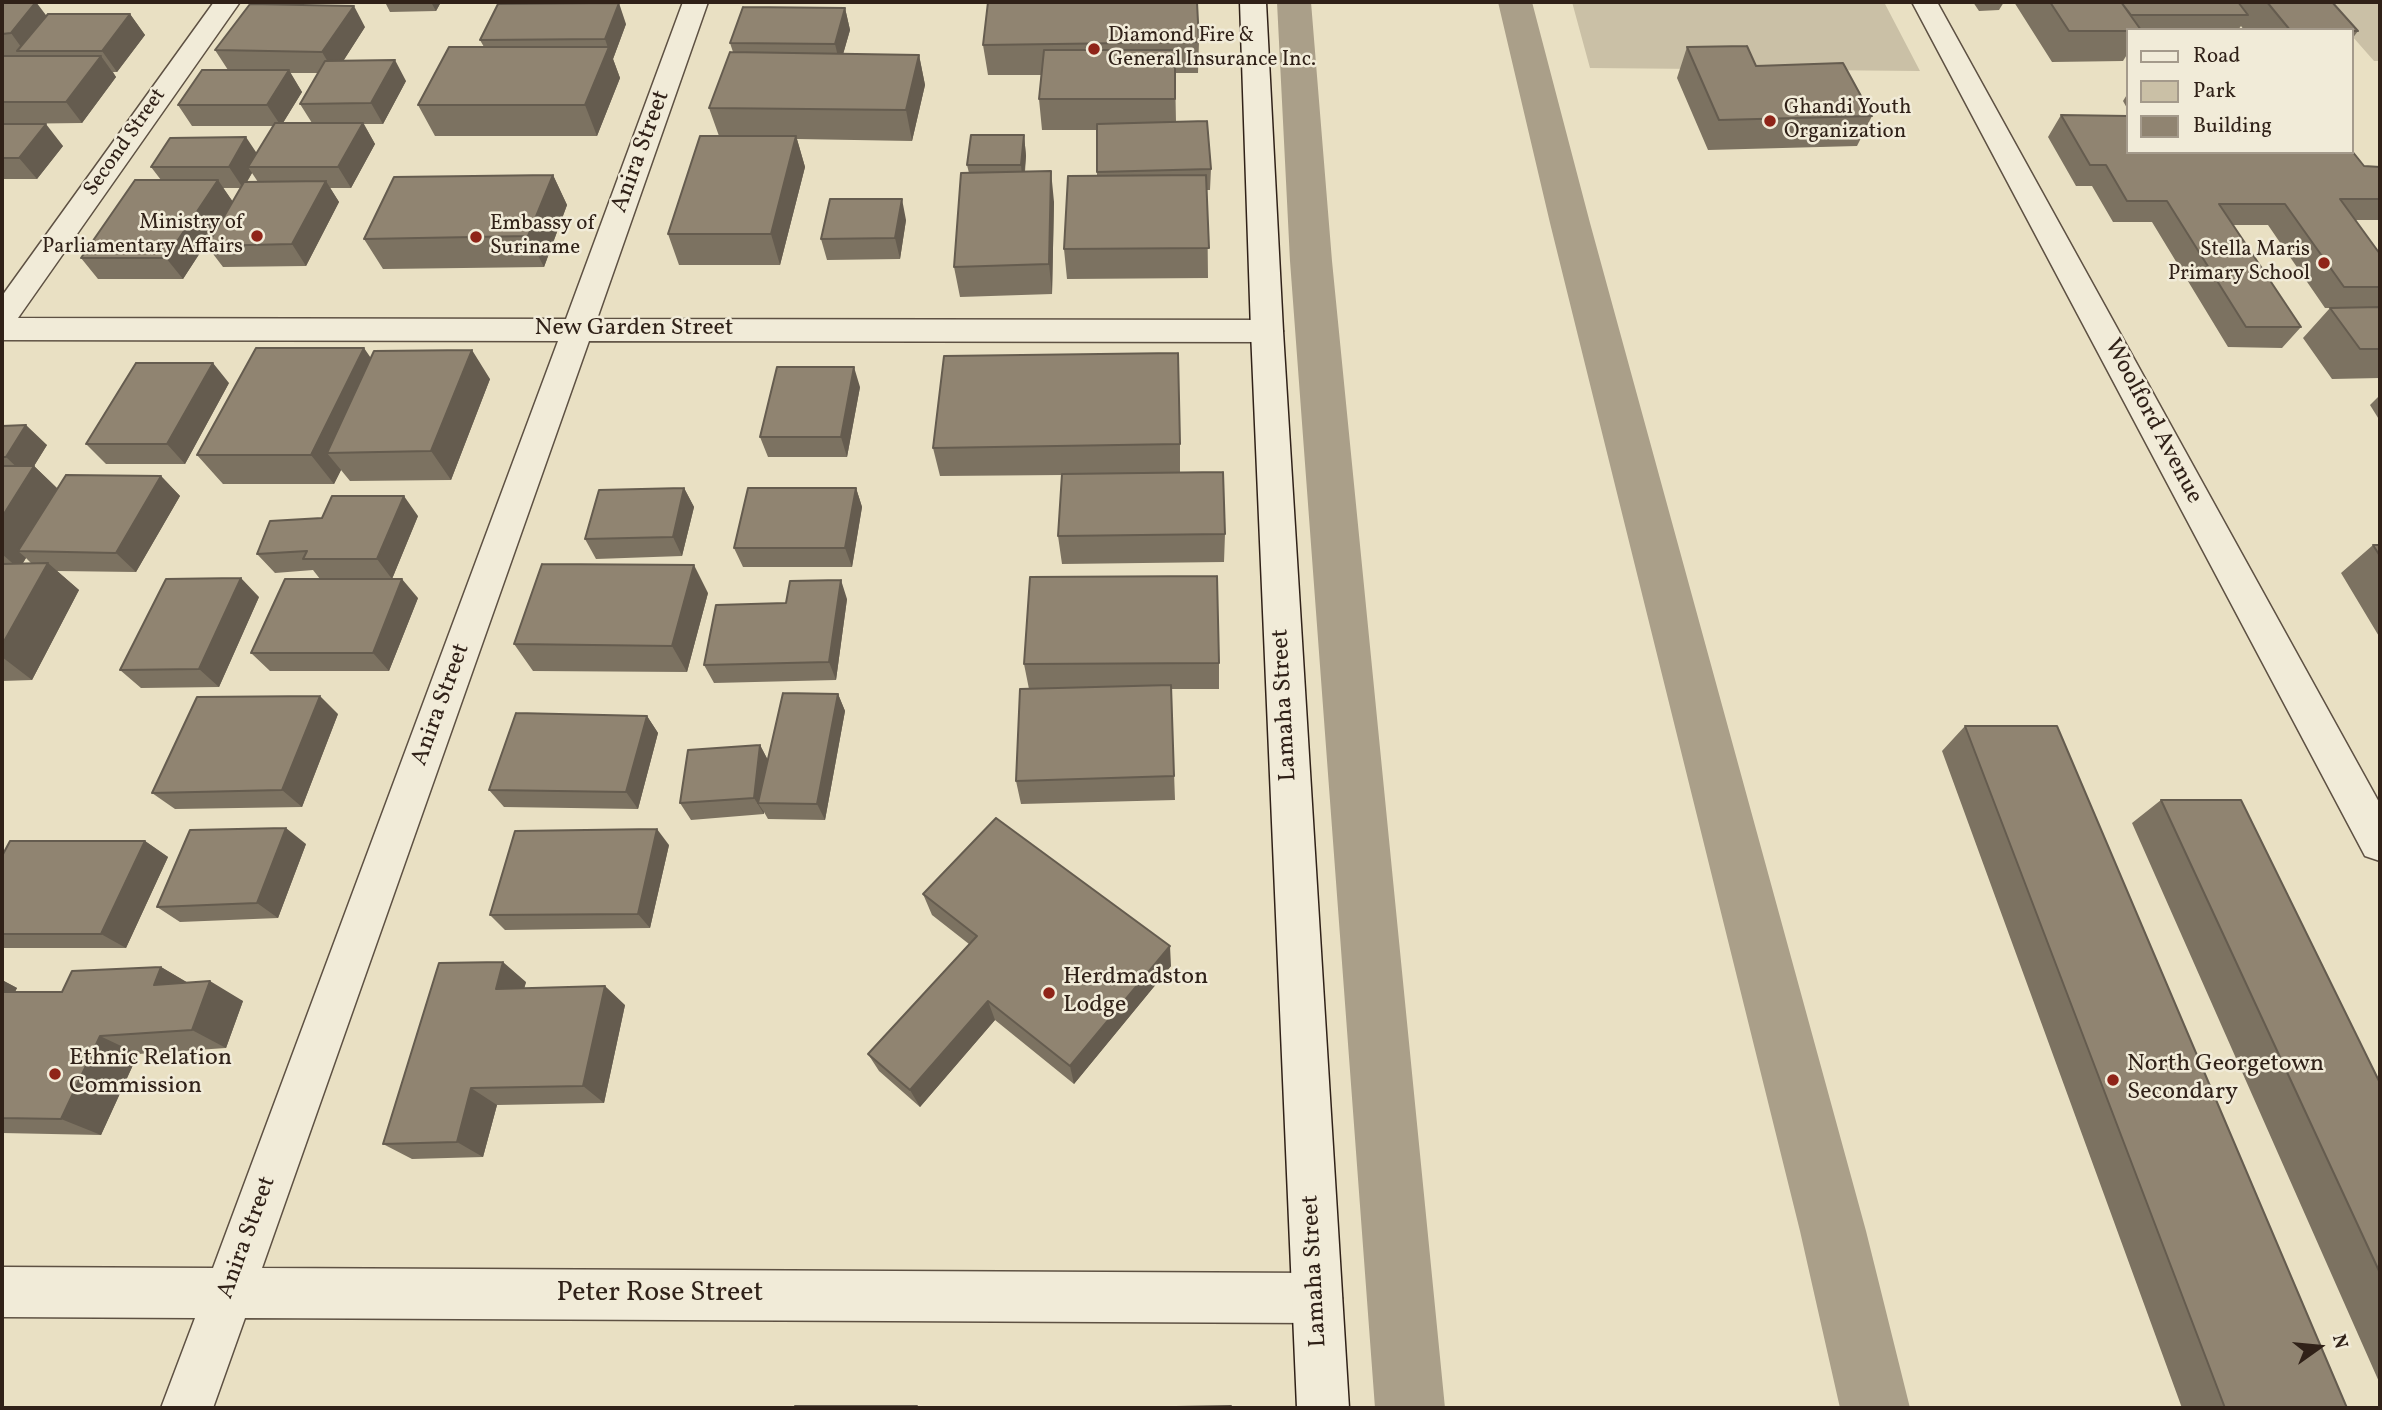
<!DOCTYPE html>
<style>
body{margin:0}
#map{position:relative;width:2382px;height:1410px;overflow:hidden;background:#e9e0c3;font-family:Vollkorn,serif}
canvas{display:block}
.frame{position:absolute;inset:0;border:4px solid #302118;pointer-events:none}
.legend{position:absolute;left:2126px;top:28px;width:228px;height:126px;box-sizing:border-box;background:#f1ebd8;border:2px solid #a49a8b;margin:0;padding:9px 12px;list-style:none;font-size:21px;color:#302118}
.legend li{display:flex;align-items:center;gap:14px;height:35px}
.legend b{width:35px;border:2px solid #a49a8b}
.north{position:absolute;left:2284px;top:1312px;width:70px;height:70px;-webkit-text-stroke:5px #f1ebd8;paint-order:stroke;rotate:75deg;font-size:19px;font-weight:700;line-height:28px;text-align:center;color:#302118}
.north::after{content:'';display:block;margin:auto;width:24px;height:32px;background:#302118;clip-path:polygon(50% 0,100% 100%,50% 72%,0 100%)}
</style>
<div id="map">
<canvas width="2382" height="1410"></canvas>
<div class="frame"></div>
<ul class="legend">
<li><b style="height:9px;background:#f1ebd8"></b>Road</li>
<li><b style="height:19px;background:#cac0a6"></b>Park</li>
<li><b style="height:19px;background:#908471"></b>Building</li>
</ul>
<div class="north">N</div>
</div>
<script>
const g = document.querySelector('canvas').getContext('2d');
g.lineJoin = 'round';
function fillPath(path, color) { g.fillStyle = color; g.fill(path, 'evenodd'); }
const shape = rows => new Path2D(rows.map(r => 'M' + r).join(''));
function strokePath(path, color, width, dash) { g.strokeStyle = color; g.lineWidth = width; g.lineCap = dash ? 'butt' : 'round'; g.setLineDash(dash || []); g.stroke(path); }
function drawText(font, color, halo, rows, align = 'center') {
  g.font = font + ' Vollkorn,serif'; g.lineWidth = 5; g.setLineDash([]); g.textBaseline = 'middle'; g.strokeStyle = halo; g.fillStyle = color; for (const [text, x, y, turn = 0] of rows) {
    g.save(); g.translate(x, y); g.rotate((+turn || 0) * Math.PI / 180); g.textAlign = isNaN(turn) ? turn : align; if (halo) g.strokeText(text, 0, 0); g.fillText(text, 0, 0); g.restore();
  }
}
fillPath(shape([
 [1572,2,1884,2,1920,71,1590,68],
 [2322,2,2380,2,2380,61,2374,61,2352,36,2352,30]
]), '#cac0a6');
fillPath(shape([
 [1277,2,1311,2,1332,261,1445,1408,1375,1408,1290,261,1277,2],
 [1498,2,1532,2,1590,223,1866,1231,1910,1408,1840,1408,1800,1231,1550,223,1498,2]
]), '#aa9f89');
const street = shape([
 [214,2,240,2,18,318,566,319,683,2,708,2,597,319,1267,320,1278,323,1283,331,1278,339,1267,342,589,341,262,1268,1317,1273,1335,1280,1342,1298,1335,1316,1317,1323,245,1318,213,1408,161,1408,195,1318,2,1317,2,1267,213,1268,558,341,2,340,2,296,214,2],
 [1912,2,1937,2,2380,804,2380,861,2365,856,1912,2]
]);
const secondary = shape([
 [1240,2,1266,2,1283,331,1349,1408,1297,1408,1251,331,1240,2]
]);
strokePath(street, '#5e5143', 3);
strokePath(secondary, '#302118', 3);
fillPath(street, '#f1ebd8');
fillPath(secondary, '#f1ebd8');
fillPath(shape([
 [2,2,46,16,130,14,145,35,117,72,113,72,116,77,82,123,2,124,2,56,21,56,20,55,2,55],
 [385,2,441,2,436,11,390,12],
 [1973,2,2004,2,1999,10,1979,11],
 [2014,2,2332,2,2358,31,2352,39,2352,30,2244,30,2241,26,2238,30,2128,30,2128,53,2123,61,2052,62],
 [845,8,850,30,843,54,919,55,925,85,912,141,797,139,805,167,780,265,679,265,668,234,719,136,709,108,733,52,730,43],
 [626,24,613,59,620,78,597,136,435,136,418,105,484,47,480,40],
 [365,27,343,61,406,81,383,124,364,124,375,144,351,188,330,188,339,202,306,266,223,267,207,246,241,188,223,188,233,202,183,279,98,279,81,258,161,180,151,167,257,153,273,126,192,126,178,105,228,70,215,50],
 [290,73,318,73,300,104,312,123,283,123,302,92],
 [252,173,258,182,247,182],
 [1199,42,1198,73,1175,73,1176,122,1211,169,1210,190,1207,190,1208,278,1067,279,1064,249,1097,176,1097,130,1042,130,1039,99,1041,75,988,75,983,45],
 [1687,47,1756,66,1872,116,1857,146,1708,150,1677,78],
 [2128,93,2128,110,2123,101],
 [2061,115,2364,166,2380,167,2380,220,2355,220,2380,254,2380,378,2332,379,2303,338,2330,308,2338,308,2325,308,2268,225,2233,225,2301,327,2282,348,2228,347,2152,222,2113,222,2092,186,2076,186,2048,137],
 [2,124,63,146,37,179,2,179],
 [1024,135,1026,156,1025,172,1054,202,1052,294,960,297,954,267,969,173,967,165],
 [553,175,567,205,544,267,383,269,364,239],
 [906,220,900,259,827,260,821,239],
 [371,358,490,379,451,480,350,481,341,470,334,484,223,484,197,455],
 [229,383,185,464,106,464,86,444],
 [860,387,847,457,768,457,760,437],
 [2380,395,2380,421,2370,405],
 [2,426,47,445,34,466,57,488,161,476,180,496,136,572,57,571,79,590,32,680,2,681],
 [26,558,31,563,23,563],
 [1180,444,1180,473,1225,534,1224,562,1062,564,1058,536,1062,475,940,476,933,448],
 [684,488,694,507,682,556,596,559,585,539],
 [856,488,862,507,852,567,743,567,734,548],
 [418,516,392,579,320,579,313,570,275,573,257,554,322,518],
 [2373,545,2380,545,2380,638,2341,573],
 [708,593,687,672,533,671,514,644],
 [259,597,219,687,141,688,120,670],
 [418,598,389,671,270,671,251,653],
 [847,599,836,680,714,683,704,665,786,603],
 [1219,663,1219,689,1171,689,1175,800,1021,804,1016,781,1029,689,1024,664],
 [838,694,845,711,825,820,768,819,764,812,764,814,691,820,680,803,760,745,768,761],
 [338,714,302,807,175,809,152,793],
 [647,716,658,733,638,809,504,807,489,790],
 [1965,726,2347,1408,2182,1408,1942,751],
 [2161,800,2380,1083,2380,1384,2132,823],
 [145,841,168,857,126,948,2,948,2,856],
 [306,844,278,918,180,922,157,907],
 [669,845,650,928,505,930,490,915],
 [923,894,1171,966,1074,1084,995,1020,920,1107,879,1071,868,1054,969,944,932,915],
 [161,967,188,983,243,1001,226,1048,138,1054,101,1135,2,1133,2,980,17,988,15,992,62,992],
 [526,982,524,988,625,1005,604,1103,497,1105,483,1157,412,1159,383,1144]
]), '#7c7261');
fillPath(shape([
 [36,2,52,23,24,51,11,33],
 [431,2,441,2,436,11],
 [619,3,626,24,613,59,620,78,597,136,585,105,608,48,605,39],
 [354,6,365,27,335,74,322,52],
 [845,8,850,30,840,65,835,44],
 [130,14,145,35,117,72,102,51],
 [919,55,925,85,912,141,906,110],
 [101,56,116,77,82,123,66,102],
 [395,60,406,81,383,124,371,103],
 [289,70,302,92,281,126,267,105],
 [363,123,375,144,351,188,338,167],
 [46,124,63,146,37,179,19,158],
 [1024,135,1026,156,1023,186,1021,165],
 [796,136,805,167,780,265,771,234],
 [246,137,260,158,248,167,252,173,243,188,229,167],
 [1051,171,1054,202,1052,294,1049,264],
 [553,175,567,205,544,267,528,236],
 [218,180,233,202,183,279,166,258],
 [326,181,339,202,306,266,292,244],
 [902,199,906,220,900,259,895,238],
 [364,348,384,377,327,453,341,470,334,484,311,455],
 [472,350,490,379,451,480,431,451],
 [213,363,229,383,185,464,167,444],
 [854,367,860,387,847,457,841,437],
 [26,425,47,445,34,466,64,495,18,551,26,558,19,569,2,554,2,517,27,477,6,457],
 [161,476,180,496,136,572,116,553],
 [684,488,694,507,682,556,673,537],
 [856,488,862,507,852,567,845,548],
 [404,496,418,516,392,579,377,559],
 [48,563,79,590,32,680,2,657,2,645],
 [694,565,708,593,687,672,672,646],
 [241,578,259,597,219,687,199,669],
 [402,579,418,598,389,671,373,653],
 [841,580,847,599,836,680,829,662],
 [838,694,845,711,825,820,817,804],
 [320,696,338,714,302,807,282,790],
 [647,716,658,733,638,809,626,792],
 [760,745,769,762,758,803,764,812,764,814,754,798],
 [286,828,306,844,278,918,257,903],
 [657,829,669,845,650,928,638,914],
 [145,841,168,857,126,948,101,934],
 [1170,946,1171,966,1074,1084,1070,1066],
 [503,962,526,982,519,1008,496,989],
 [161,967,195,987,154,985],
 [2,980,17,988,5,1010,2,1009],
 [210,981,243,1001,226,1048,192,1030],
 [605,986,625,1005,604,1103,583,1086],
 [988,1001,995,1020,920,1107,910,1090],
 [100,1036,138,1054,101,1135,61,1119],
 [471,1088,497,1105,483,1157,457,1142]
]), '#655c4f');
const building = shape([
 [2,2,36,2,11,33,2,34,2,2],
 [988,2,1197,2,1199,42,983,45,988,2],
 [2050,2,2121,2,2141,30,2128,30,2128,31,2069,31,2050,2],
 [2121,2,2238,2,2248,15,2131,15,2121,2],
 [2267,2,2332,2,2358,31,2352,31,2352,30,2290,30,2267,2],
 [619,3,605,39,480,40,498,4,619,3],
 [250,4,354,6,322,52,215,50,250,4],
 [743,7,845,8,835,44,730,43,743,7],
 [48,14,130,14,102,51,17,51,48,14],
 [1747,46,1756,66,1843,63,1872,116,1719,120,1687,47,1747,46],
 [449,47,609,47,585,105,418,105,449,47],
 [1044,50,1175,50,1175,99,1039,99,1044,50],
 [730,52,919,55,906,110,709,108,730,52],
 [2,56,101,56,66,102,2,102,2,56],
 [395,60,371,103,300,104,325,61,395,60],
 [202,70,289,70,267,105,178,105,202,70],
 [2061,115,2128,116,2128,152,2352,152,2352,151,2364,166,2380,167,2380,199,2340,199,2380,254,2380,287,2344,287,2285,204,2219,204,2301,327,2246,327,2167,201,2127,201,2106,165,2090,165,2061,115],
 [1207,121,1211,169,1097,172,1097,124,1207,121],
 [275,123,363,123,338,167,248,167,275,123],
 [2,124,46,124,19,158,2,158,2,124],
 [971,135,1024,135,1021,165,967,165,971,135],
 [700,136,796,136,771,234,668,234,700,136],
 [246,137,229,167,151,167,170,138,246,137],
 [1051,171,1049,264,954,267,961,173,1051,171],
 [553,175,528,236,364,239,394,177,553,175],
 [1206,175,1209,248,1064,249,1068,176,1206,175],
 [135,180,218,180,166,258,81,258,135,180],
 [326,181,292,244,207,246,244,182,326,181],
 [830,199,902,199,895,238,821,239,830,199],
 [2380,307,2380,349,2360,349,2330,308,2380,307],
 [256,348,364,348,311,455,197,455,256,348],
 [472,350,431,451,327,453,374,351,472,350],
 [1178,353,1180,444,933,448,944,356,1178,353],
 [136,363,213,363,167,444,86,444,136,363],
 [777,367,854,367,841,437,760,437,777,367],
 [26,425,6,457,2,457,2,426,26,425],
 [2,466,34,466,2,517,2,466],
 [1223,472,1225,534,1058,536,1062,474,1223,472],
 [66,475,161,476,116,553,18,551,66,475],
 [684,488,673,537,585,539,599,490,684,488],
 [748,488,856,488,845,548,734,548,748,488],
 [332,496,404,496,377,559,303,559,307,551,257,554,270,521,322,518,332,496],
 [2373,545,2380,545,2380,556,2373,545],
 [48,563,2,645,2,564,48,563],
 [542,564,694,565,672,646,514,644,542,564],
 [1217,576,1219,663,1024,664,1030,577,1217,576],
 [241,578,199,669,120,670,166,579,241,578],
 [285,579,402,579,373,653,251,653,285,579],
 [841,580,829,662,704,665,716,605,786,603,790,581,841,580],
 [1171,685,1174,776,1016,781,1020,689,1171,685],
 [783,693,838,694,817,804,758,803,783,693],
 [320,696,282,790,152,793,197,697,320,696],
 [516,713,647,716,626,792,489,790,516,713],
 [1965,726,2057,726,2347,1408,2225,1408,1965,726],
 [760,745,754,798,680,803,688,750,760,745],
 [2161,800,2241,800,2380,1083,2380,1273,2161,800],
 [996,818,1170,946,1070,1066,988,1001,910,1090,868,1054,977,936,923,894,996,818],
 [286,828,257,903,157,907,190,830,286,828],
 [657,829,638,914,490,915,515,831,657,829],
 [10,841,145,841,101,934,2,934,2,856,10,841],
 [503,962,496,989,605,986,583,1086,471,1088,457,1142,383,1144,439,963,503,962],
 [161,967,154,985,210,981,192,1030,100,1036,61,1119,2,1118,2,992,62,992,72,971,161,967],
 [795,1406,917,1406,917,1408,795,1408,795,1406],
 [1231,1406,1231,1408,1121,1408,1231,1406]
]);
fillPath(building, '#908471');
strokePath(building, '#655c4f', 2);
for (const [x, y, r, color] of [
 [1094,49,7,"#8f2418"],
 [1770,121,7,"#8f2418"],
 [257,236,7,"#8f2418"],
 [476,237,7,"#8f2418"],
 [2324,263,7,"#8f2418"],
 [1049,993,7,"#8f2418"],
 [55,1074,7,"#8f2418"],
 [2113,1080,7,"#8f2418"]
]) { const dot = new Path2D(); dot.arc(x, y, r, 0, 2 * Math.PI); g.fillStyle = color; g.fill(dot); strokePath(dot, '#f1ebd8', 2.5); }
drawText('21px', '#302118', '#f1ebd8', [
 ["Diamond Fire &",1108,37],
 ["General Insurance Inc.",1108,61],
 ["Ghandi Youth",1784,109],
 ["Organization",1784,133],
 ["Ministry of",243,224,"right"],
 ["Parliamentary Affairs",243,248,"right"],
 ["Embassy of",490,225],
 ["Suriname",490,249],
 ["Stella Maris",2310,251,"right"],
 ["Primary School",2310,275,"right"]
], 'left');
drawText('21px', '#302118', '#f1ebd8', [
 ["Second Street",126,143,-55]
]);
drawText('24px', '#302118', '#f1ebd8', [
 ["Anira Street",642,152,-70],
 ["New Garden Street",634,330],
 ["Woolford Avenue",2152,422,62],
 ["Anira Street",442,705,-70],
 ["Lamaha Street",1286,705,-93],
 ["Anira Street",248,1238,-70],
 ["Lamaha Street",1316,1271,-93]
]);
drawText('24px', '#302118', '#f1ebd8', [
 ["Herdmadston",1063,979],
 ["Lodge",1063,1007],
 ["Ethnic Relation",69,1060],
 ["Commission",69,1088],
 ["North Georgetown",2127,1066],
 ["Secondary",2127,1094]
], 'left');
drawText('28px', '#302118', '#f1ebd8', [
 ["Peter Rose Street",660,1295]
]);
</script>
